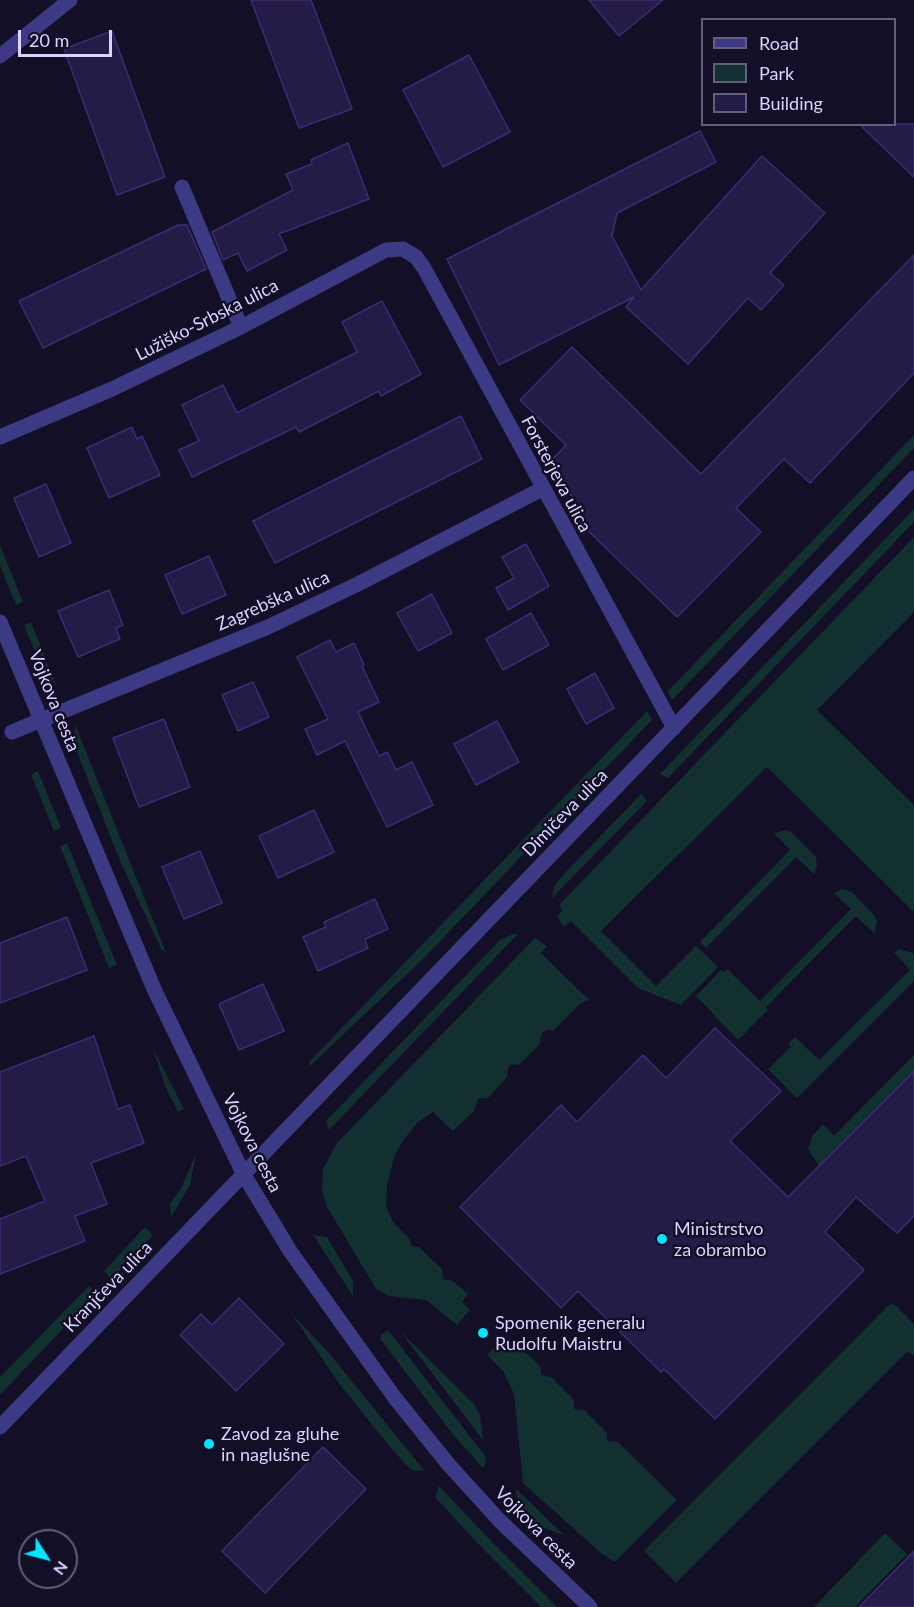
<!DOCTYPE html>
<meta charset="utf-8">
<style>
body{margin:0}
#map{position:relative;width:914px;height:1607px;overflow:hidden;background:#130f26;font-family:Lato,sans-serif}
canvas{display:block}
.legend{position:absolute;left:701px;top:18px;width:195px;height:108px;box-sizing:border-box;background:#130f26;border:2px solid #625e7d;margin:0;padding:8px 10px;list-style:none;font-size:18px;color:#d9d4ff}
.legend li{display:flex;align-items:center;gap:12px;height:30px}
.legend b{width:30px;border:2px solid #625e7d}
.north{position:absolute;left:18px;top:1529px;width:60px;height:60px;box-sizing:border-box;background:#130f26;border:2px solid #625e7d;border-radius:50%;rotate:126deg;font-size:16px;font-weight:700;line-height:24px;text-align:center;color:#d9d4ff}
.north::after{content:'';display:block;margin:auto;width:21px;height:27px;background:#00e5ff;clip-path:polygon(50% 0,100% 100%,50% 72%,0 100%)}
.scale{position:absolute;left:18px;top:30px;width:94px;height:27px;box-sizing:border-box;border:3px solid #d9d4ff;border-top:0;padding-left:8px;font-size:18px;line-height:21px;white-space:nowrap;color:#d9d4ff;-webkit-text-stroke:4px #130f26;paint-order:stroke}
</style>
<div id="map">
<canvas width="914" height="1607"></canvas>
<ul class="legend">
<li><b style="height:8px;background:#3d3a85"></b>Road</li>
<li><b style="height:16px;background:#12302f"></b>Park</li>
<li><b style="height:16px;background:#241b47"></b>Building</li>
</ul>
<div class="north">N</div>
<div class="scale">20 m</div>
</div>
<script>
const g = document.querySelector('canvas').getContext('2d');
g.lineJoin = 'round';
function fillPath(path, color) { g.fillStyle = color; g.fill(path, 'evenodd'); }
const shape = rows => new Path2D(rows.map(r => 'M' + r).join(''));
function strokePath(path, color, width, dash) { g.strokeStyle = color; g.lineWidth = width; g.lineCap = dash ? 'butt' : 'round'; g.setLineDash(dash || []); g.stroke(path); }
function drawText(font, color, halo, rows, align = 'center') {
  g.font = font + ' Lato,sans-serif'; g.lineWidth = 5; g.setLineDash([]); g.textBaseline = 'middle'; g.strokeStyle = halo; g.fillStyle = color; for (const [text, x, y, turn = 0] of rows) {
    g.save(); g.translate(x, y); g.rotate((+turn || 0) * Math.PI / 180); g.textAlign = isNaN(turn) ? turn : align; if (halo) g.strokeText(text, 0, 0); g.fillText(text, 0, 0); g.restore();
  }
}
fillPath(shape([
 [914,435,914,448,672,700,667,692],
 [914,509,914,522,668,778,660,774],
 [914,537,914,612,817,710,914,805,914,912,767,767,601,931,656,986,696,946,718,967,681,1005,638,988,571,921,564,927,557,917,562,911,559,905],
 [0,545,23,602,16,605,0,566],
 [31,622,57,687,42,669,24,625],
 [647,711,652,720,423,959,310,1066,309,1062],
 [75,724,165,950,162,951,121,863,75,747],
 [38,771,61,828,54,831,31,774],
 [641,794,647,801,551,899,555,885,563,875],
 [785,830,791,832,816,857,817,866,814,874,796,857,706,948,700,942,790,850,774,833],
 [67,843,117,965,109,968,60,846],
 [842,889,852,892,874,915,877,921,875,931,874,933,856,916,766,1007,768,1010,738,1040,696,996,721,970,724,972,727,969,760,1001,851,909,834,893],
 [513,934,518,934,329,1130,326,1121,500,940],
 [535,938,547,946,541,953,589,1000,580,1004,553,1031,548,1029,542,1033,539,1045,519,1065,511,1064,508,1068,507,1077,488,1098,478,1098,474,1111,453,1131,433,1112,418,1122,404,1139,395,1155,387,1185,386,1206,393,1222,409,1238,412,1246,419,1247,442,1269,443,1279,453,1281,468,1294,462,1302,470,1310,457,1325,426,1300,389,1296,376,1289,326,1205,322,1189,323,1169,337,1143],
 [899,949,914,953,914,981,797,1098,768,1069,791,1047,789,1043,795,1037,819,1060,910,970,894,952],
 [152,1046,184,1109,178,1112,167,1091],
 [914,1055,914,1071,819,1166,808,1149,813,1135,823,1124,834,1136],
 [196,1154,190,1185,171,1217,170,1204,181,1188],
 [145,1227,153,1235,112,1279,104,1271],
 [313,1235,327,1237,353,1281,353,1296],
 [89,1286,97,1293,0,1395,0,1377],
 [890,1304,895,1305,914,1324,914,1356,908,1351,676,1583,644,1551],
 [291,1313,329,1353,424,1470,414,1471,408,1467,385,1441,338,1382],
 [388,1330,485,1456,486,1463,483,1468,451,1432,381,1340,381,1335],
 [400,1331,474,1404,480,1415,483,1440],
 [501,1340,511,1349,516,1343,541,1367,541,1375,551,1377,574,1400,574,1409,584,1410,607,1433,607,1441,618,1442,677,1500,615,1562,602,1554,523,1483,514,1394,503,1371,487,1355],
 [439,1486,491,1541,557,1607,541,1607,483,1549,435,1497],
 [515,1488,564,1535,538,1526,528,1518,520,1507],
 [885,1533,907,1554,855,1607,814,1607]
]), '#12302f');
const building = shape([
 [251,0,311,0,352,109,299,128,251,0],
 [589,0,663,0,619,36,589,0],
 [112,31,165,177,117,195,64,49,112,31],
 [469,55,510,132,443,167,403,90,469,55],
 [859,124,914,124,914,177,859,124],
 [700,131,716,162,617,213,612,236,641,290,762,156,825,213,770,273,784,285,761,310,748,298,688,364,626,307,634,297,499,365,447,259,700,131],
 [348,143,369,199,279,234,287,250,247,271,238,253,223,260,212,232,293,190,286,174,312,164,311,160,348,143],
 [178,225,187,225,206,269,43,348,19,301,178,225],
 [914,255,914,373,810,483,784,459,736,508,761,532,677,617,573,516,581,508,547,465,566,445,520,400,572,347,701,474,914,255],
 [382,301,421,374,381,396,379,391,299,432,296,427,192,477,179,450,199,441,182,405,223,385,237,413,357,352,342,322,382,301],
 [461,416,482,459,275,563,253,521,461,416],
 [132,427,137,439,142,436,160,475,109,498,87,448,132,427],
 [46,484,71,543,39,557,14,498,46,484],
 [526,544,549,586,508,610,496,588,514,578,502,557,526,544],
 [209,556,226,595,182,614,165,575,209,556],
 [109,590,123,625,116,628,120,639,78,657,58,611,109,590],
 [432,594,452,633,418,651,397,613,432,594],
 [531,613,549,645,503,670,486,639,531,613],
 [330,640,336,652,354,643,364,665,362,666,379,702,358,712,379,756,387,752,396,770,412,762,433,805,387,827,345,741,317,755,305,729,328,719,297,657,330,640],
 [595,673,614,708,586,724,567,689,595,673],
 [253,682,269,717,238,731,222,695,253,682],
 [164,719,190,787,139,807,113,738,164,719],
 [497,721,519,762,476,785,454,744,497,721],
 [314,810,334,852,278,878,259,836,314,810],
 [200,851,222,903,184,919,162,867,200,851],
 [375,899,388,929,365,939,368,948,318,971,303,937,326,927,324,922,375,899],
 [67,917,87,970,0,1003,0,943,67,917],
 [263,984,284,1031,239,1050,219,1004,263,984],
 [715,1028,781,1091,730,1141,788,1197,914,1071,914,1216,897,1233,856,1197,825,1232,864,1270,715,1419,664,1369,661,1372,578,1291,561,1308,460,1207,561,1105,577,1122,643,1055,666,1078,715,1028],
 [94,1036,118,1109,130,1105,144,1143,91,1163,107,1204,75,1216,85,1241,0,1274,0,1219,45,1201,26,1156,0,1166,0,1072,94,1036],
 [239,1298,284,1344,236,1391,180,1335,201,1314,212,1325,239,1298],
 [323,1447,366,1489,265,1593,222,1551,323,1447],
 [914,1551,914,1607,859,1607,914,1551]
]);
fillPath(building, '#241b47');
strokePath(building, '#3b2d73', 1.5);
strokePath(shape([
 [0,56,70,0],
 [182,187,241,327],
 [0,437,112,389,241,327,386,250,403,249,416,257,424,268,674,728],
 [0,622,154,989,244,1175,290,1251,395,1398,449,1465,500,1521,590,1607],
 [12,732,268,627,358,584,542,489],
 [0,1427,914,478]
]), '#3d3a85', 15);
for (const [x, y, r, color] of [
 [662,1239,6,"#00e5ff"],
 [483,1333,6,"#00e5ff"],
 [209,1444,6,"#00e5ff"]
]) { const dot = new Path2D(); dot.arc(x, y, r, 0, 2 * Math.PI); g.fillStyle = color; g.fill(dot); strokePath(dot, '#130f26', 2); }
drawText('18px', '#d9d4ff', '#130f26', [
 ["Lužiško-Srbska ulica",207,320,-27],
 ["Forsterjeva ulica",556,474,62],
 ["Zagrebška ulica",273,601,-24],
 ["Vojkova cesta",54,701,68],
 ["Dimičeva ulica",565,813,-46],
 ["Vojkova cesta",252,1143,63],
 ["Kranjčeva ulica",108,1287,-46],
 ["Vojkova cesta",536,1528,45]
]);
drawText('18px', '#d9d4ff', '#130f26', [
 ["Ministrstvo",674,1229],
 ["za obrambo",674,1250],
 ["Spomenik generalu",495,1323],
 ["Rudolfu Maistru",495,1344],
 ["Zavod za gluhe",221,1434],
 ["in naglušne",221,1455]
], 'left');
</script>
